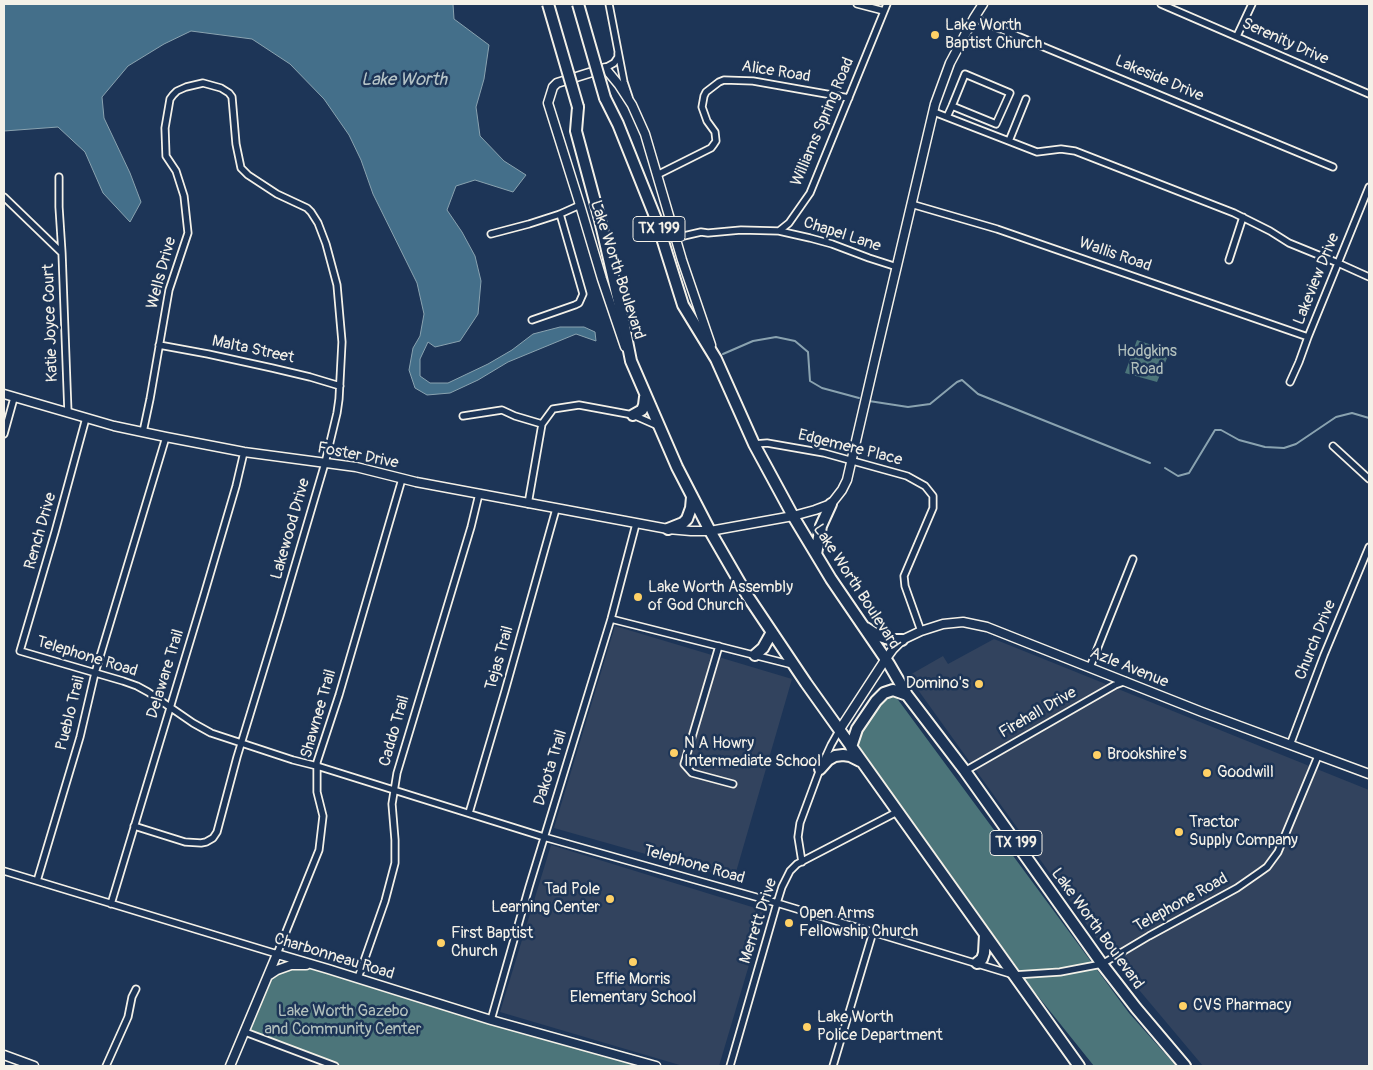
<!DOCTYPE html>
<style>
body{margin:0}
#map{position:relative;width:1373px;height:1070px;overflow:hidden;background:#1d3557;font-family:Pangolin,sans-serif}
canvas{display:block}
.frame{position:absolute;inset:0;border:5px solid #f4f1e8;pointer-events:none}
</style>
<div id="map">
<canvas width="1373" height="1070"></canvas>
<div class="frame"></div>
</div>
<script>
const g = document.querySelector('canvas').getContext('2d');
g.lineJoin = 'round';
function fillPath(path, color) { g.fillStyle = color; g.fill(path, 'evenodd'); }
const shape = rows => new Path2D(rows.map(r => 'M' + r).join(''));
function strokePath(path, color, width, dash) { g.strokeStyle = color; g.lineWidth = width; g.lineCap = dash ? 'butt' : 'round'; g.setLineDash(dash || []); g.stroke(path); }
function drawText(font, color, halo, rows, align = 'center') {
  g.font = font + ' Pangolin,sans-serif'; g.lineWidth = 5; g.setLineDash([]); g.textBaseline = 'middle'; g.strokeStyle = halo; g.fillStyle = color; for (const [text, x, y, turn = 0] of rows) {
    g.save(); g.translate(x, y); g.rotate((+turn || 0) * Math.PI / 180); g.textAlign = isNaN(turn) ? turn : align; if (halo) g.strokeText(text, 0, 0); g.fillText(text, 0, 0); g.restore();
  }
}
fillPath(shape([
 [615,626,792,679,734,879,554,828],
 [994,639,1369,790,1369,1066,1203,1066,1103,947,908,676,943,656,948,664],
 [551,845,765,911,719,1066,683,1066,500,1012]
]), '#32435e');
fillPath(shape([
 [1137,340,1170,351,1157,382,1125,373],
 [883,697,896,697,1129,1013,1176,1066,1094,1066,1033,990,856,742],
 [302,965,656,1066,334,1066,245,1032,268,976]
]), '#4c757a');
const water = shape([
 [4,4,453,4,454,19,489,45,484,79,476,107,480,136,504,161,526,175,513,192,475,180,456,186,447,210,462,232,475,256,481,281,478,314,460,341,435,347,428,342,420,359,420,376,430,383,448,383,488,364,512,350,533,334,560,327,584,327,595,332,596,341,576,334,508,362,478,380,450,393,427,395,415,388,409,370,413,348,420,336,424,314,417,283,373,194,361,160,349,135,324,99,290,64,252,39,191,31,164,44,128,66,102,97,104,118,130,173,141,202,130,222,103,193,85,152,58,127,4,131,4,4]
]);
fillPath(water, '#446f8a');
strokePath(water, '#8aa3b0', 1);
strokePath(shape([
 [723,354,753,341,776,337,795,341,808,352,810,381,822,388,859,398],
 [869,401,908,407,930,404,957,382,962,380,978,394,1150,463],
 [1165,468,1178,476,1189,473,1215,430,1221,430,1239,440,1265,447,1284,448,1296,444,1336,417,1352,413,1369,418]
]), '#8aa3b0', 2);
const street = shape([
 [609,4,624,82,629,97],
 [857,4,884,11],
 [1161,4,1369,94],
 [974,18,1333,167],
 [1237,36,1252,4],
 [605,68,614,63,618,57,618,53],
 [934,112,1037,152,1061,149,1075,151,1234,213,1270,231,1289,243,1338,263,1369,277],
 [947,117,952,106,965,74,1010,93,996,124,952,106],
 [1009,141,1026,99],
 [657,175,711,148,714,144,716,141,715,132,707,121,702,107,704,96,706,92,719,82,724,80,753,81,849,98],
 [59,177,59,207,62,253],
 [4,197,62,253,68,413],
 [911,204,997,229,1308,337],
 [779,231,810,238,832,244,869,258,897,267],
 [491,234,529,224,560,214,580,205],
 [675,238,701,232,708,233,741,230,779,231,789,223,810,193,887,4],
 [1229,260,1243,217],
 [532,320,575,305,579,303,583,294,560,214],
 [159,345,208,354,272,368,310,377,340,386],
 [1290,382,1299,362,1308,337,1369,187],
 [463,416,502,410,515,416,542,424],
 [86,418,55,532,20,651,123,681,137,686,148,692,193,723,211,733,293,760,317,766,544,837,777,903,1014,975,1060,972,1102,964,1149,936,1237,888,1260,872,1267,867,1278,852,1318,756],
 [4,434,14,398],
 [754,444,767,443,824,453,907,476,925,486,933,496,933,508,904,576,905,586,921,631],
 [1333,446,1369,479],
 [528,504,542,424,553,409,579,405,633,415,658,426],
 [611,619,793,665],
 [719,646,684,764,692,773,733,784],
 [1090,667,1133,559],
 [1290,745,1324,655,1369,547],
 [965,771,1115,685,1126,681],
 [469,813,505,691,556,509],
 [134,826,185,842,201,843,206,842,213,838,217,832,237,757,280,616,325,463,337,413,339,399,342,342,337,285,326,244,318,223,311,212,307,208,277,194,248,175,241,168,236,144,232,97,229,93,221,88,203,83,186,87,177,91,173,95,170,99,165,128,166,156,176,171,184,196,188,233,169,290,150,399,143,432],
 [802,862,798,837,800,823,820,769,831,745,840,729],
 [4,871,277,954,319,850,323,816,317,792,317,762,339,695,402,479],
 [37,881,80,737,95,673,166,437],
 [111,904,204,595,236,486,244,452],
 [358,978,385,901,395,863,395,840,392,804,397,773,471,527,479,494],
 [491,1020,529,887,611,619,636,524],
 [245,1032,335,1066],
 [106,1066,128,1017,132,997,136,989],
 [730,1066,777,903,782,887,790,871,797,864,897,812],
 [833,1066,873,932]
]);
const secondary = shape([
 [625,347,602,279,580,205,548,103,553,87,557,83,605,68,619,85,632,105,645,134,682,260,711,345],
 [4,394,114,426,166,437,244,452,356,467,416,482,668,529,691,531,710,531,793,516,815,510,831,504,835,499,842,490,847,480,875,359,935,104,950,63,974,18,983,4],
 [840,729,885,660,893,649,902,640,921,631,943,624,963,622,987,627,1202,712,1369,774],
 [268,976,277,970,291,965,306,965],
 [4,1055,34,1066],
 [230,1066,277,954,328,969,491,1020,656,1066]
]);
const highway = shape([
 [605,98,618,124,656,219,683,305,716,359,754,444,793,516,831,579,889,664,907,695,965,771,1102,964,1136,1008,1185,1066],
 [578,107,576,131,600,220,621,311,631,361,677,467,710,531,747,595,806,683,1079,1066],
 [633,415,642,410,644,405,645,397],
 [668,529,683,523,687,519,691,508,692,497],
 [816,554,821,526,831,504],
 [866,628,875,634,883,637,892,640,902,640],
 [755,655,763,648,772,632],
 [851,747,857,729,876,701,884,693,893,690,907,695],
 [820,769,828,760,835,756,843,755,850,756,860,761],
 [977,963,982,959,984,953,985,935]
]);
strokePath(street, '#f4f1e8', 9);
strokePath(secondary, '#f4f1e8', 11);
strokePath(highway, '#f4f1e8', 14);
strokePath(street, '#1d3557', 5.5);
strokePath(secondary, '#1d3557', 8);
strokePath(highway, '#1d3557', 10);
const highwayBridge = shape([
 [548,4,578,107],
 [578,4,605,98]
]);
strokePath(highwayBridge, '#f4f1e8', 14, []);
strokePath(highwayBridge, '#1d3557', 10);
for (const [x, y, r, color] of [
 [935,35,5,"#ffd166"],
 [638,597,5,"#ffd166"],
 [979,684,5,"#ffd166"],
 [674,753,5,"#ffd166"],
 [1097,755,5,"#ffd166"],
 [1207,773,5,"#ffd166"],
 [1179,832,5,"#ffd166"],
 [610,899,5,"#ffd166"],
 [789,923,5,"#ffd166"],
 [441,943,5,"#ffd166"],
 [633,962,5,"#ffd166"],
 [1183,1006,5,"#ffd166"],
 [807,1027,5,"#ffd166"]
]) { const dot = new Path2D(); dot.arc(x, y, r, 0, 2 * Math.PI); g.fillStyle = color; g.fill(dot); strokePath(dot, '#1d3557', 2); }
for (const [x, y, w] of [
 [659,229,52],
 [1016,843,52]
]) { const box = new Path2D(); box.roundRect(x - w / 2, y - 12.5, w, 25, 4); g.fillStyle = '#1d3557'; g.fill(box); strokePath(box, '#f4f1e8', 1); }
drawText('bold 15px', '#f4f1e8', null, [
 ["TX 199",659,229],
 ["TX 199",1016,843]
]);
drawText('16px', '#f4f1e8', '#1d3557', [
 ["Lake Worth",945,26],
 ["Baptist Church",945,44],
 ["Lake Worth Assembly",648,588],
 ["of God Church",648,606],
 ["Domino's",969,684,"right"],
 ["N A Howry",684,744],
 ["Intermediate School",684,762],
 ["Brookshire's",1107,755],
 ["Goodwill",1217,773],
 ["Tractor",1189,823],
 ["Supply Company",1189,841],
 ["Tad Pole",600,890,"right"],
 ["Learning Center",600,908,"right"],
 ["Open Arms",799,914],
 ["Fellowship Church",799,932],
 ["First Baptist",451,934],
 ["Church",451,952],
 ["Effie Morris",633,980,"center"],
 ["Elementary School",633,998,"center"],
 ["CVS Pharmacy",1193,1006],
 ["Lake Worth",817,1018],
 ["Police Department",817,1036]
], 'left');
drawText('16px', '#f4f1e8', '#1d3557', [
 ["Serenity Drive",1285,42,24],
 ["Alice Road",776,72,9],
 ["Lakeside Drive",1159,79,23],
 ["Williams Spring Road",823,122,-67],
 ["Chapel Lane",842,235,18],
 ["Wallis Road",1115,255,19],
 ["Lake Worth Boulevard",617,270,72],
 ["Wells Drive",162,273,-75],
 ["Lakeview Drive",1317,279,-68],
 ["Katie Joyce Court",51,323,-92],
 ["Malta Street",253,350,12],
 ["Edgemere Place",850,448,14],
 ["Foster Drive",358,456,11],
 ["Lakewood Drive",291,529,-74],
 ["Rench Drive",41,531,-74],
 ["Lake Worth Boulevard",856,587,57],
 ["Church Drive",1316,640,-68],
 ["Telephone Road",87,657,17],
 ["Tejas Trail",500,658,-74],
 ["Azle Avenue",1129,668,22],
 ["Delaware Trail",166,674,-73],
 ["Pueblo Trail",71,713,-76],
 ["Firehall Drive",1038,713,-30],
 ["Shawnee Trail",319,714,-74],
 ["Caddo Trail",395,731,-74],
 ["Dakota Trail",551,768,-73],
 ["Telephone Road",694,865,16],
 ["Telephone Road",1181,903,-29],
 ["Merrett Drive",759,921,-72],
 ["Lake Worth Boulevard",1097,929,54],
 ["Charbonneau Road",334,957,17]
]);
drawText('16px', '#b1bfbc', '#1d3557', [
 ["Hodgkins",1147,352],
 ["Road",1147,370],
 ["Lake Worth Gazebo",343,1012],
 ["and Community Center",343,1030]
]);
drawText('italic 18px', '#b6c4c7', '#1d3557', [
 ["Lake Worth",404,80]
]);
</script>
